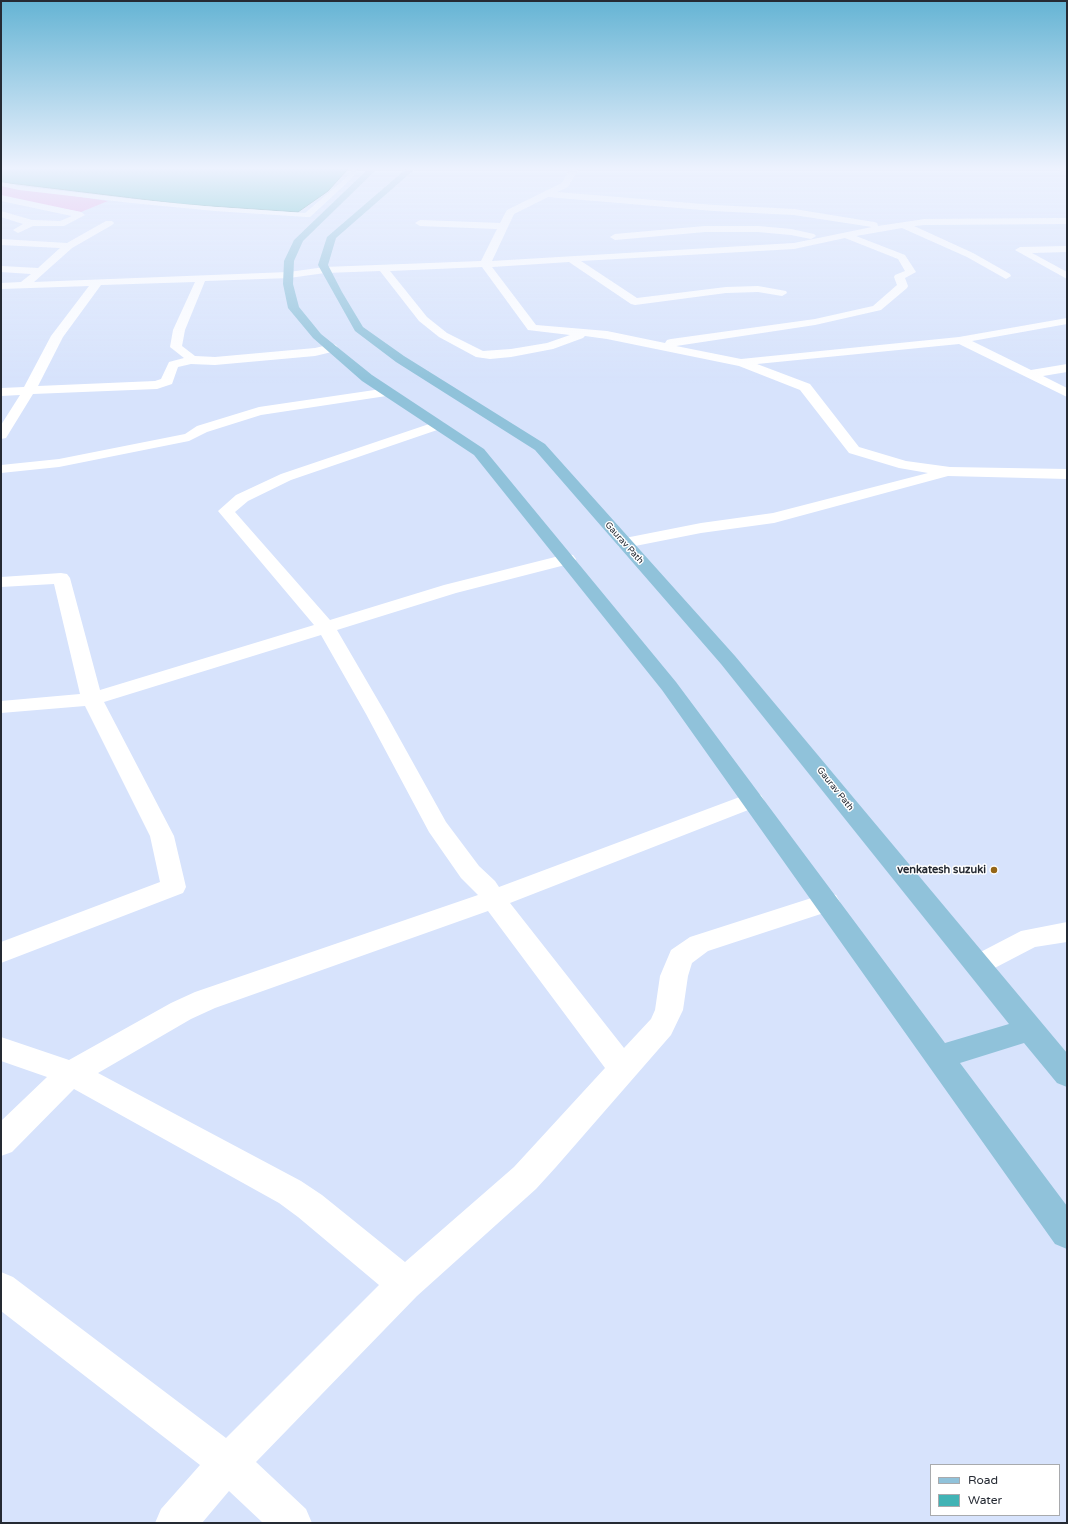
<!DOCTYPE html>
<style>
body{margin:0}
#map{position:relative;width:1068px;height:1524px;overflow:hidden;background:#d7e3fc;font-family:"Varela Round",sans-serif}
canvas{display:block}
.frame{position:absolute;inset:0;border:2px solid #252a33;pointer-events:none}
.legend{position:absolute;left:930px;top:1464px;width:130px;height:52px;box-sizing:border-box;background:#fff;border:1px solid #a8aaad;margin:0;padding:5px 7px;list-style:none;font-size:12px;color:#252a33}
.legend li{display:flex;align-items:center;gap:8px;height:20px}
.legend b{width:20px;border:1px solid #a8aaad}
</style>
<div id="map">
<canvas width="1068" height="1524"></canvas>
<div class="frame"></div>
<ul class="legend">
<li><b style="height:5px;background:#90c2da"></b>Road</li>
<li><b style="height:11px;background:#41b3b5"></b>Water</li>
</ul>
</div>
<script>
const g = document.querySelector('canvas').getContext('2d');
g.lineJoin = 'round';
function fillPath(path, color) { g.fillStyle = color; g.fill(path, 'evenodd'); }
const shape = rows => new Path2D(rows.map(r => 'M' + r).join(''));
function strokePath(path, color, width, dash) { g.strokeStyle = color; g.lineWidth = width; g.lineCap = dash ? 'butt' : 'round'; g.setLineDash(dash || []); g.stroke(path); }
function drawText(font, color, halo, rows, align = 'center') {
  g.font = font + ' "Varela Round",sans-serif'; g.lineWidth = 3; g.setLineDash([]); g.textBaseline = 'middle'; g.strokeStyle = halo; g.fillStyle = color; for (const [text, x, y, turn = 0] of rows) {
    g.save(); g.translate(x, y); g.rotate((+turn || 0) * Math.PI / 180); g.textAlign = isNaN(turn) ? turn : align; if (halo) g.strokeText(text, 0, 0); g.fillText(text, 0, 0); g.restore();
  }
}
fillPath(shape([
 [1,185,108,201,81,212,1,197]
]), '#ec9edf');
const water = shape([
 [1,169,348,169,328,191,298,212,182,204,1,182,1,169]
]);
fillPath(water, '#41b3b5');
strokePath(water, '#398a8e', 1);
fillPath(shape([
 [352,169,358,169,351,179,310,217,307,217,215,211,132,203,19,190,1,186,1,182,19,186,132,199,215,207,305,213,347,177,352,169]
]), '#fff');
fillPath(shape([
 [570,169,578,169,568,187,557,192,714,205,794,209,874,222,877,223,878,226,925,219,1067,218,1067,224,925,225,914,226,973,253,1010,274,1011,276,1006,279,967,257,902,228,856,236,905,255,916,272,905,278,908,286,907,288,881,310,815,325,676,346,741,359,959,337,1067,318,1067,324,972,341,1031,370,1067,364,1067,372,1043,376,1067,388,1067,397,959,344,757,364,810,384,859,447,906,461,950,467,1067,469,1067,479,948,476,774,523,701,533,625,548,619,547,617,543,619,539,625,538,701,523,773,513,928,473,899,468,849,453,800,390,739,366,607,339,585,336,583,338,553,349,511,357,490,359,476,357,439,337,419,321,380,271,325,273,289,278,205,281,185,330,182,346,195,356,215,357,315,348,332,344,336,345,338,348,336,351,315,356,215,365,191,364,178,367,172,384,157,389,33,394,6,438,1,439,1,425,20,395,1,396,1,388,24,387,51,336,89,286,1,289,1,283,21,282,31,274,1,272,1,266,38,268,60,248,1,245,1,239,67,243,106,221,112,221,114,223,112,225,72,248,34,282,289,272,325,267,481,261,497,229,420,226,415,223,420,220,500,223,507,210,562,183,570,169],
 [548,197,714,211,794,215,872,227,794,243,492,261,514,214,548,197],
 [845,238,898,259,905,271,895,275,894,277,897,285,873,306,815,319,671,339,667,340,665,343,607,331,536,325,492,267,569,262,631,304,635,305,726,293,758,292,782,296,787,293,786,291,758,286,726,287,637,298,581,261,794,249,845,238],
 [482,267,528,330,570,335,547,343,511,349,483,351,447,333,427,317,390,271,482,267],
 [195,282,173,330,170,347,184,358,169,362,161,379,155,381,38,386,63,337,101,285,195,282],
 [1058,169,1067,169,1067,175,1064,175,1058,169],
 [1,195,81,212,85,215,64,226,33,226,18,233,13,230,23,224,1,217,1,211,32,220,60,221,72,216,1,201,1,195],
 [705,226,758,226,791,229,814,234,816,236,811,239,791,235,758,232,705,232,615,240,610,237,615,234,705,226],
 [1067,246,1067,252,1032,253,1067,272,1067,279,1015,250,1020,247,1067,246],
 [388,388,393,389,395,392,393,395,261,415,207,432,189,441,59,467,1,473,1,465,59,459,185,434,197,426,259,407,388,388],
 [438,421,443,422,445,425,443,428,291,480,248,501,235,512,330,620,444,585,567,554,573,555,576,559,573,563,456,593,337,630,386,714,446,822,479,866,495,881,499,887,745,795,753,792,761,795,764,800,761,805,510,903,624,1048,651,1019,655,1010,660,976,671,950,690,937,827,893,836,895,840,902,836,909,708,951,692,963,688,976,683,1010,671,1035,556,1167,536,1189,417,1296,256,1462,306,1509,312,1523,263,1523,229,1491,202,1523,155,1523,161,1509,200,1465,1,1311,1,1272,13,1277,226,1438,379,1285,298,1217,279,1203,74,1089,12,1152,1,1156,1,1121,47,1077,1,1061,1,1037,69,1060,171,1003,195,992,478,895,461,878,429,832,366,714,321,635,104,702,174,836,186,887,183,893,1,963,1,942,160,882,150,836,85,706,1,713,1,701,80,694,54,584,1,587,1,577,61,573,67,574,70,578,100,690,314,625,218,511,236,495,281,474,438,421],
 [488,911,605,1068,514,1167,405,1262,322,1195,301,1181,98,1073,191,1019,215,1008,488,911],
 [1067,922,1067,942,1035,947,987,972,978,976,969,972,965,965,969,958,1021,931,1067,922]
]), '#fff');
fillPath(shape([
 [368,169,377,169,303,241,294,261,293,284,299,307,321,334,372,375,484,449,676,682,945,1043,1009,1024,721,664,535,450,396,362,355,331,318,265,327,237,406,169,415,169,336,238,328,265,342,292,363,327,404,356,545,444,735,656,1067,1053,1067,1087,1057,1083,1024,1043,960,1063,1067,1206,1067,1249,1055,1244,662,690,474,455,362,381,313,338,288,308,283,284,284,261,294,240,368,169]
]), '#90c2da');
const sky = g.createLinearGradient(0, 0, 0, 383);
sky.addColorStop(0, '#65b4d4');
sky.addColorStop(0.44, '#edf2fe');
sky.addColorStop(1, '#edf2fe00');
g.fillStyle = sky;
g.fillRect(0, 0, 1068, 383);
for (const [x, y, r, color] of [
 [994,870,4,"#956616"]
]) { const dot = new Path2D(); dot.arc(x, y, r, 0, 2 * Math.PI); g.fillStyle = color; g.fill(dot); strokePath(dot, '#fff', 1.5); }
drawText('9px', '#252a33', '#fff', [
 ["Gaurav Path",624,543,48],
 ["Gaurav Path",835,789,51]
]);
drawText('bold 11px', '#252a33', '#fff', [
 ["venkatesh suzuki",986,870]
], 'right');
</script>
